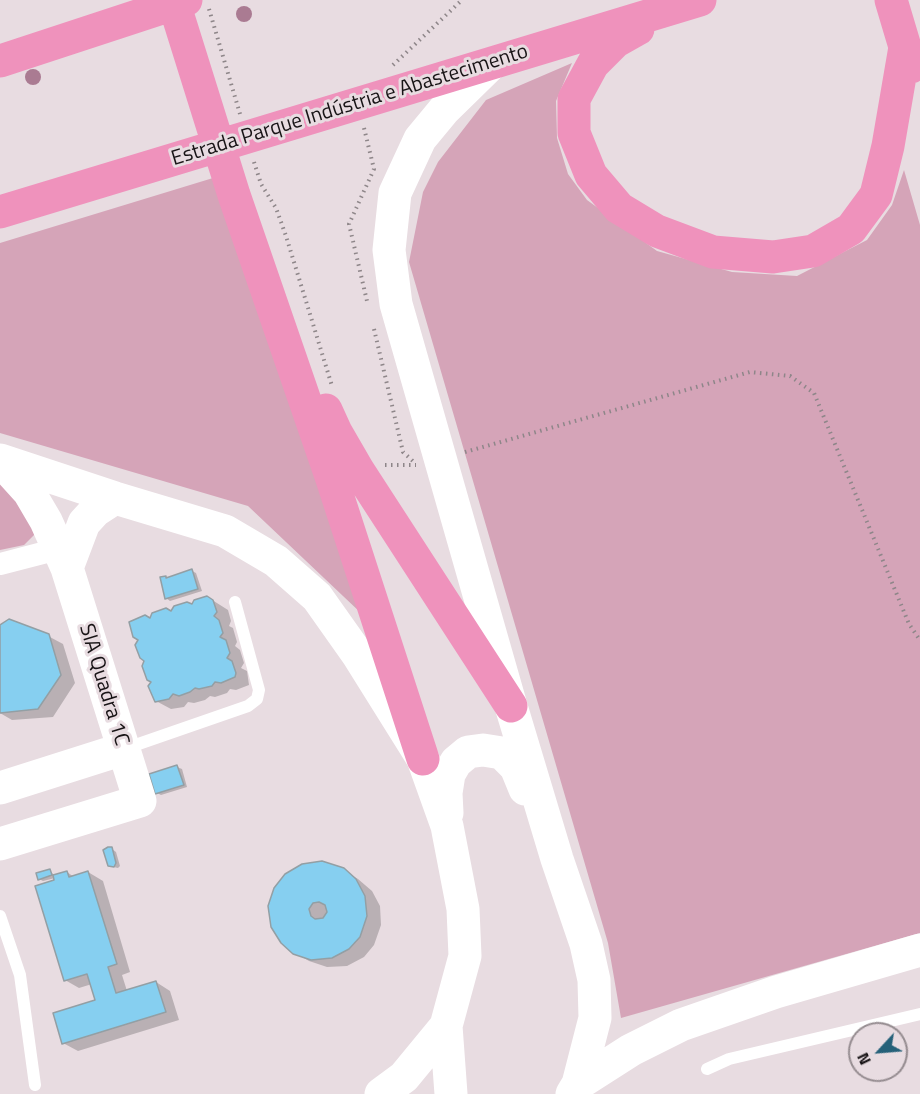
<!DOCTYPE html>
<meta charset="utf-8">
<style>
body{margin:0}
#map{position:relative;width:920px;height:1094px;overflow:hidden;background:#e8dce1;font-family:"Titillium Web",sans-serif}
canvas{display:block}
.north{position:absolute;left:848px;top:1022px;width:60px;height:60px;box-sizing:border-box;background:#e8dce1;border:2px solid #958c90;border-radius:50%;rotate:244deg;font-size:16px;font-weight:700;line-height:24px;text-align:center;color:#181416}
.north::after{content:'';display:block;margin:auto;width:21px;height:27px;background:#256179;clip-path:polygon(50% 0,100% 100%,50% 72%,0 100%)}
</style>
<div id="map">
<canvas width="920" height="1094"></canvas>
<div class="north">N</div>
</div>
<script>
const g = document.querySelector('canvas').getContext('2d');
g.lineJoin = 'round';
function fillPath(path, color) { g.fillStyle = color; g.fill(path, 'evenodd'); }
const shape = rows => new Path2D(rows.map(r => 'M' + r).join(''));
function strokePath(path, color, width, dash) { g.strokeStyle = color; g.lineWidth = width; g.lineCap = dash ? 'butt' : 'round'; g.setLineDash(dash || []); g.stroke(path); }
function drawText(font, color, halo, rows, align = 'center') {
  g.font = font + ' "Titillium Web",sans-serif'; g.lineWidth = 6; g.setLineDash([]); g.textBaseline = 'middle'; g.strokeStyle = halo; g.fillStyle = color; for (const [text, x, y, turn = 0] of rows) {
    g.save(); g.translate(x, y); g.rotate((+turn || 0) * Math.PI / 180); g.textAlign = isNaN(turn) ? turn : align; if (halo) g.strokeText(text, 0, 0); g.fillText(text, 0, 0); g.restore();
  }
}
fillPath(shape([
 [572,63,556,101,557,138,568,174,587,200,657,251,732,272,797,276,867,240,892,205,904,170,920,225,920,933,621,1018,608,943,409,262,423,192,438,162,486,100],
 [213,178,362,614,248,506,0,433,0,243],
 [0,481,27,498,37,532,24,545,0,550]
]), '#d5a4b8');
fillPath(shape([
 [192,571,196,573,202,591,170,601,166,598,165,577,168,579],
 [209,598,228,610,231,621,229,626,233,628,237,642,235,646,240,650,244,663,241,668,247,671,249,685,236,690,230,689,227,693,215,697,210,696,205,700,194,703,188,702,184,707,171,709,156,701,146,660,147,616,151,618,171,612],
 [0,626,48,636,63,644,75,683,53,717,12,720,0,713],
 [177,767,182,769,187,787,161,795,157,793],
 [112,849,116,852,120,866,118,868,109,866],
 [343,870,358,879,372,891,380,906,381,925,374,945,364,957,347,966,327,967,309,961,294,952,272,926],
 [50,871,55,876,67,872,74,877,88,872,103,881,130,972,122,975,127,991,156,982,170,991,179,1020,78,1051,63,1043,97,1001,92,984,79,988,65,980,56,881,55,878,43,881,39,879]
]), '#0003');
const building = shape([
 [192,569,198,589,165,599,160,577,166,576,166,578,192,569],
 [207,596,213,600,217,612,214,616,219,620,223,633,220,637,226,640,230,653,227,658,232,661,236,673,235,677,221,683,215,682,212,686,199,689,195,688,190,692,179,696,173,694,169,699,155,702,148,686,151,682,147,680,142,666,144,661,140,658,135,645,138,640,133,637,129,622,145,615,150,618,152,613,166,608,171,611,174,606,187,602,192,604,194,600,207,596],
 [9,619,49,634,61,675,38,709,0,713,0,625,9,619],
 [177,765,184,785,155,794,149,774,177,765],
 [108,847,112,847,116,863,114,867,108,866,103,850,108,847],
 [322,861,344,868,356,879,365,896,367,916,360,937,349,949,332,958,311,960,293,954,281,943,271,927,268,906,274,888,285,874,302,864,322,861],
 [319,902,325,905,327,912,323,918,315,919,311,916,309,909,313,903,319,902],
 [50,869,52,875,38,880,36,873,50,869],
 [67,871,69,877,88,871,117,964,108,967,116,993,156,981,166,1012,62,1044,53,1013,95,1000,87,974,64,981,35,886,54,880,53,875,67,871]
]);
fillPath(building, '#86cff0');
strokePath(building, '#939fa4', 1.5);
strokePath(shape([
 [209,9,240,114],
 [393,65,462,0],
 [364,128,374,169,349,224,367,301],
 [254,162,261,184,276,208,286,236,332,386],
 [374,329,403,452,415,463],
 [465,452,750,372,790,376,814,393,909,624,920,640],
 [385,465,416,465]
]), '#8e8689', 4, [1.5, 4.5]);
strokePath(shape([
 [124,749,248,706,257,699,259,690,235,602],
 [0,916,20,975,35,1085],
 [707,1069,729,1059,920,1014]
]), '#fff', 12);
strokePath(shape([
 [0,564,58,549]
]), '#fff', 22);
strokePath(shape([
 [490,65,444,110,420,139,395,193,389,250,396,304,511,706,557,859,586,944,594,980,595,1018,578,1084,572,1094],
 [0,460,115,498,225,531,276,561,317,597,358,655,423,759,447,826,463,909,465,956,446,1026,404,1077,381,1094],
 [67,568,84,523,95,511,115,498],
 [0,788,123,749],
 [447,813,446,793,449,774,456,762,468,752,483,750,502,753,516,767,525,789],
 [0,844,140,801,67,568,46,521,29,492,1,461],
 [446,1026,451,1094],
 [578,1084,631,1050,681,1025,776,992,920,950]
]), '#fff', 33);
strokePath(shape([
 [173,0,234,195,332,479,423,759],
 [891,0,911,67],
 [638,29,615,42,593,64,574,99,574,133,591,175,619,208,657,231,713,252,773,257,813,251,851,229,876,195,888,146,905,47],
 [0,61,186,0],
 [0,212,700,0],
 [326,410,336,432,358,470,511,706]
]), '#ef92bc', 33);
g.fillStyle = '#aa7b92';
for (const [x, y] of [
 [244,14],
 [33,77]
]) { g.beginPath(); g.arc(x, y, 8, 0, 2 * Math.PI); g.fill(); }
drawText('21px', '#181416', '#e8dce1', [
 ["Estrada Parque Indústria e Abastecimento",350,106,-17],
 ["SIA Quadra 1C",103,685,73]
]);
</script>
